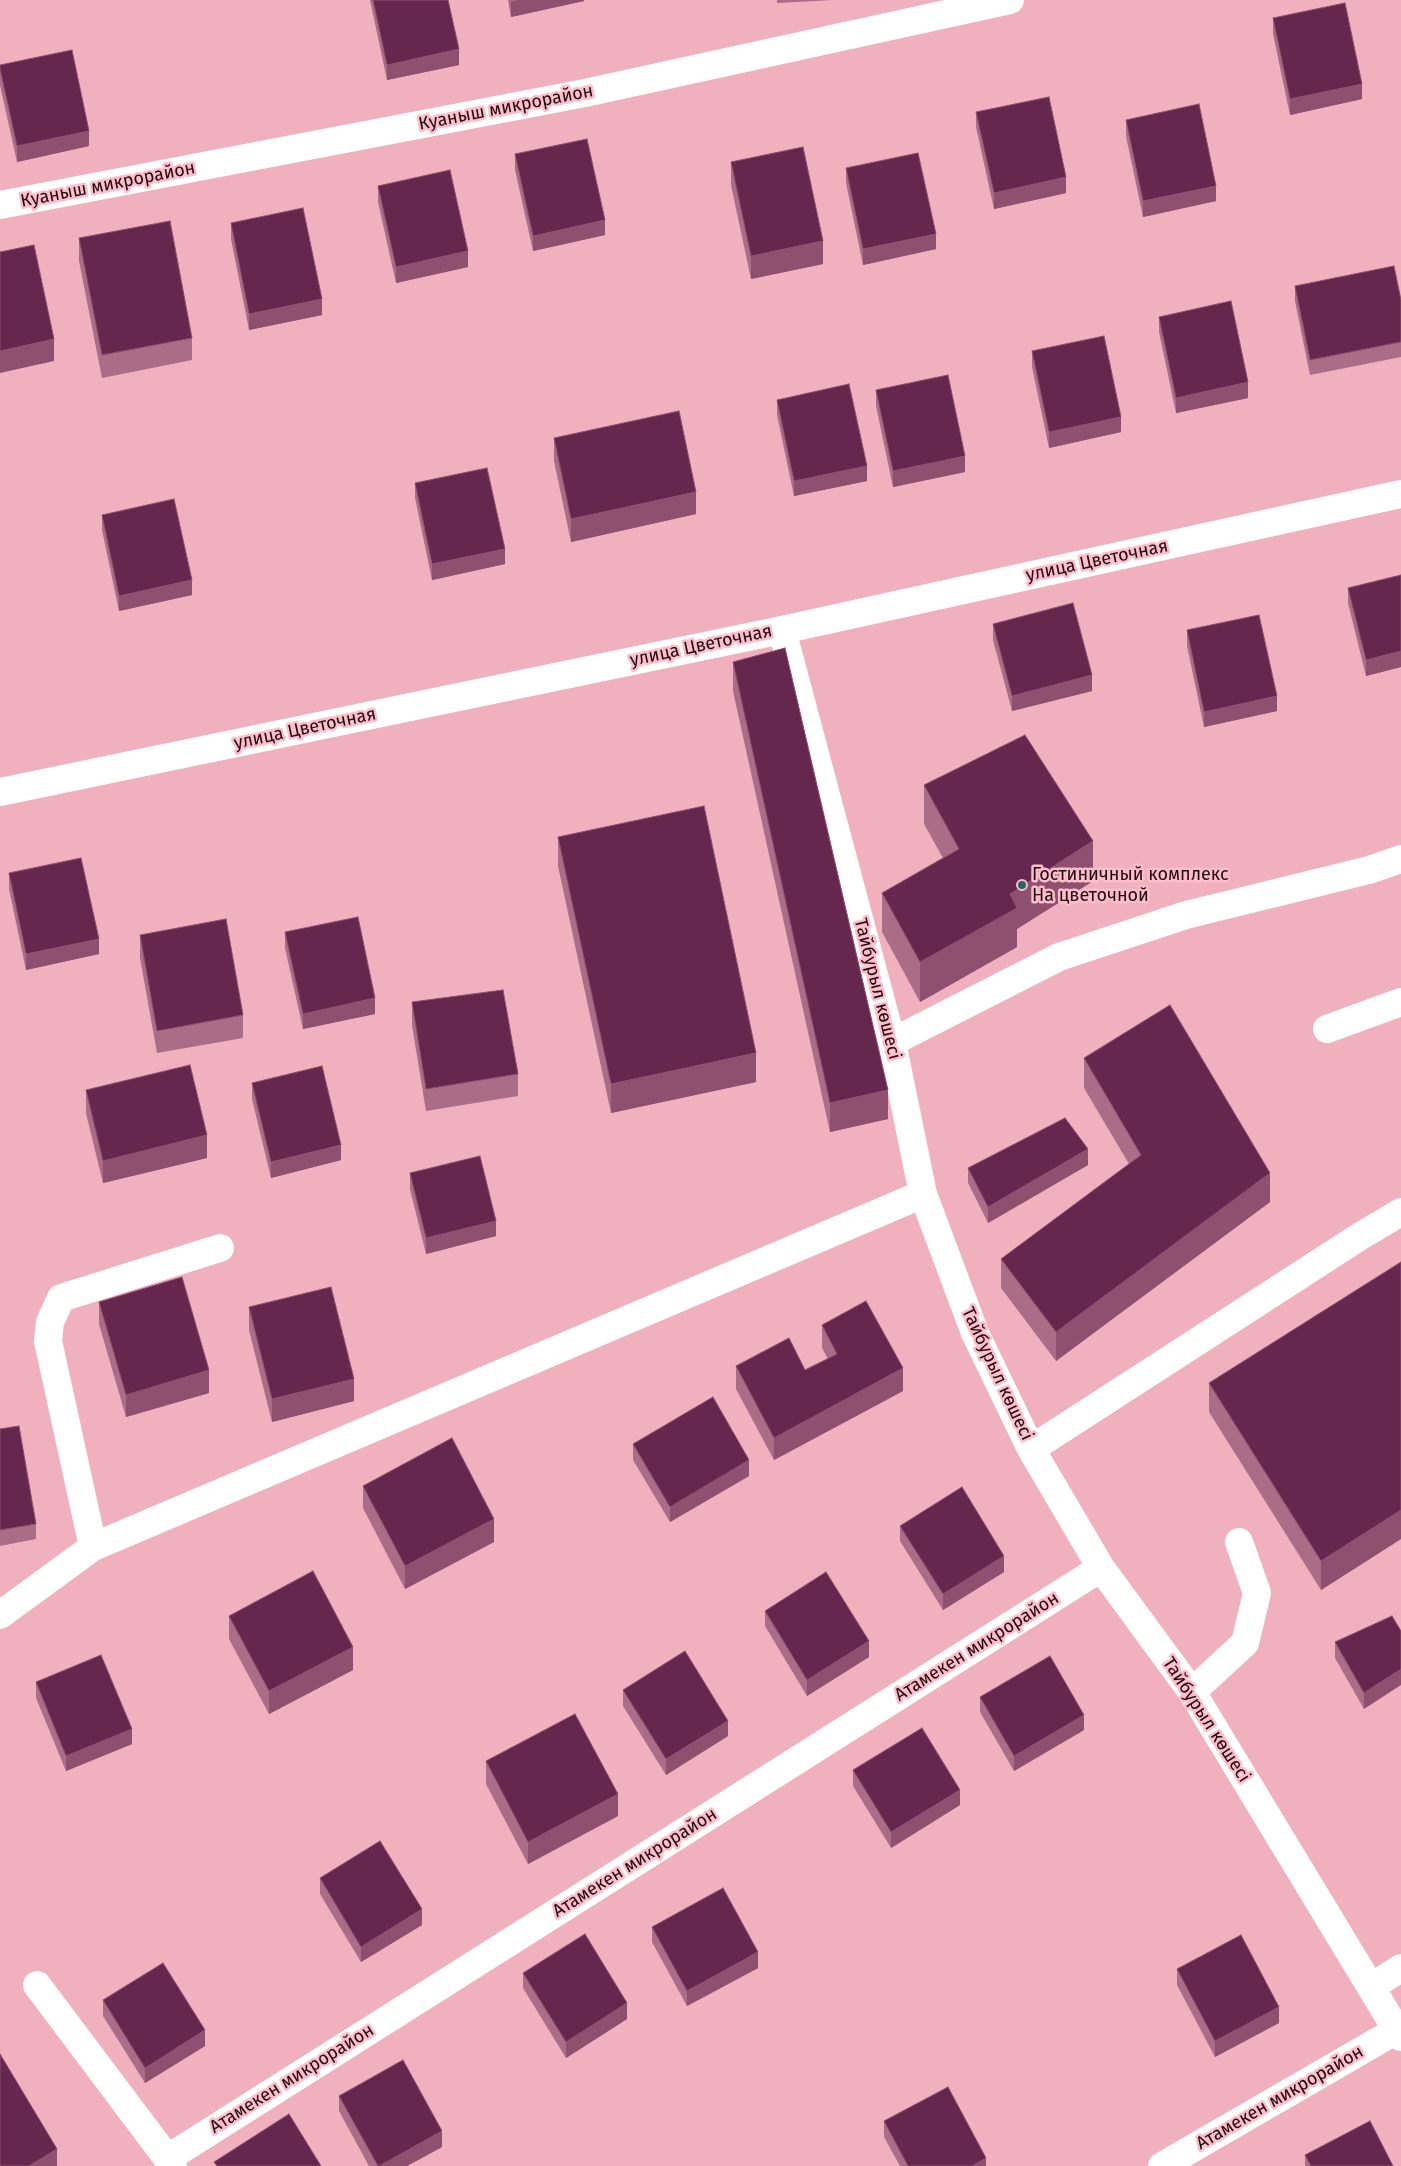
<!DOCTYPE html>
<meta charset="utf-8">
<style>
body{margin:0}
canvas{display:block;background:#f0b0be}
</style>
<canvas width="1401" height="2166"></canvas>
<script>
const g = document.querySelector('canvas').getContext('2d');
g.lineJoin = 'round';
const shape = rows => new Path2D(rows.map(r => 'M' + r).join(''));
function strokePath(path, color, width, dash) { g.strokeStyle = color; g.lineWidth = width; g.lineCap = dash ? 'butt' : 'round'; g.setLineDash(dash || []); g.stroke(path); }
function fillPath(path, color) { g.fillStyle = color; g.fill(path, 'evenodd'); }
function drawText(font, color, halo, rows, align = 'center') {
  g.font = font + ' "Fira Sans",sans-serif'; g.lineWidth = 5; g.setLineDash([]); g.textBaseline = 'middle'; g.strokeStyle = halo; g.fillStyle = color; for (const [text, x, y, turn = 0] of rows) {
    g.save(); g.translate(x, y); g.rotate((+turn || 0) * Math.PI / 180); g.textAlign = isNaN(turn) ? turn : align; if (halo) g.strokeText(text, 0, 0); g.fillText(text, 0, 0); g.restore();
  }
}
strokePath(shape([
 [0,205,585,93,1010,0],
 [782,630,892,1042,923,1194,975,1333,1031,1449,1101,1568,1192,1692,1401,2037],
 [0,792,782,630,1401,494],
 [1327,1029,1401,1002],
 [892,1042,1059,957,1186,915,1369,870,1401,859],
 [1031,1449,1359,1237,1401,1212],
 [93,1547,48,1341,50,1322,61,1298,220,1248],
 [0,1615,93,1547,923,1194],
 [1192,1692,1245,1643,1257,1593,1239,1542],
 [37,1985,173,2166],
 [1371,1987,1401,1968],
 [168,2158,1101,1568],
 [1162,2166,1397,2030]
]), '#fff', 28);
fillPath(shape([
 [370,0,448,0,459,65,387,80],
 [508,0,584,0,584,1,511,17],
 [777,0,833,0,777,3],
 [1273,18,1362,99,1290,115,1273,34],
 [0,65,89,146,17,162,0,85],
 [976,112,1066,193,994,209,976,127],
 [1126,120,1216,201,1143,217,1126,136],
 [515,154,605,235,533,251,515,170],
 [731,162,823,264,751,279,731,185],
 [846,168,936,249,863,265,846,183],
 [378,186,468,267,396,283,378,202],
 [231,223,322,315,249,330,231,239],
 [79,238,192,338,192,360,102,378,79,261],
 [1295,286,1401,300,1401,357,1310,375,1295,301],
 [1159,317,1248,398,1176,413,1159,332],
 [1032,351,1121,432,1049,448,1032,367],
 [876,390,965,472,893,487,876,406],
 [777,400,867,481,794,496,777,415],
 [554,438,696,514,571,542,554,461],
 [415,483,505,564,432,580,415,498],
 [102,515,192,595,119,611,102,530],
 [1401,575,1401,667,1366,676,1348,603,1348,588],
 [993,624,1092,691,1012,711,993,640],
 [1187,630,1277,711,1204,727,1187,646],
 [733,662,888,1119,830,1132,733,691],
 [924,785,1093,881,1017,929,1017,947,920,1002,882,932,882,893,943,858,924,824],
 [558,837,756,1082,611,1113,558,866],
 [9,873,99,954,26,970,9,889],
 [285,932,375,1014,303,1029,285,948],
 [140,935,243,1015,243,1038,157,1053,140,958],
 [412,1002,518,1074,518,1096,426,1111,412,1025],
 [1084,1058,1270,1202,1056,1361,1001,1288,1001,1259,1129,1164,1084,1088],
 [252,1083,341,1160,271,1178,252,1099],
 [86,1090,207,1158,103,1183,86,1113],
 [1088,1165,988,1223,968,1183,968,1168],
 [410,1173,496,1236,426,1254,410,1189],
 [1401,1262,1401,1539,1321,1590,1209,1412,1209,1383],
 [99,1302,209,1393,126,1417,99,1324],
 [249,1307,354,1401,272,1422,249,1330],
 [822,1325,903,1391,774,1460,736,1389,736,1366,805,1370,828,1359,822,1348],
 [0,1429,36,1524,36,1539,0,1546],
 [633,1444,749,1476,670,1522,633,1460],
 [363,1486,494,1542,405,1589,363,1508],
 [900,1526,1004,1572,943,1610,900,1541],
 [765,1611,869,1657,807,1696,765,1626],
 [229,1616,353,1670,269,1714,229,1639],
 [1392,1616,1364,1709,1335,1658,1335,1642],
 [36,1682,132,1744,66,1771,36,1698],
 [623,1690,728,1736,666,1775,623,1706],
 [980,1697,1084,1730,1014,1771,980,1712],
 [486,1761,618,1816,528,1864,486,1784],
 [853,1770,960,1805,891,1848,853,1786],
 [320,1878,422,1925,361,1962,320,1894],
 [652,1927,758,1968,687,2006,652,1942],
 [1177,1969,1279,2023,1215,2057,1177,1985],
 [523,1973,627,2019,566,2058,523,1988],
 [103,2000,205,2046,145,2083,103,2016],
 [339,2096,442,2147,407,2166,369,2166,339,2111],
 [884,2121,986,2166,900,2166,884,2137],
 [1305,2155,1393,2166,1305,2166]
]), '#aa6c86');
fillPath(shape([
 [519,0,584,0,584,1,511,17,511,2],
 [459,49,459,65,387,80,387,65],
 [1362,84,1362,99,1290,115,1290,99],
 [89,131,89,146,17,162,17,146],
 [1066,177,1066,193,994,209,994,193],
 [1216,186,1216,201,1143,217,1143,201],
 [605,220,605,235,533,251,533,236],
 [936,234,936,249,863,265,863,249],
 [823,241,823,264,751,279,751,256],
 [468,251,468,267,396,283,396,267],
 [322,299,322,315,249,330,249,314],
 [54,339,54,361,0,373,0,351],
 [1248,382,1248,398,1176,413,1176,398],
 [1121,417,1121,432,1049,448,1049,432],
 [965,456,965,472,893,487,893,471],
 [867,466,867,481,794,496,794,481],
 [696,492,696,514,571,542,571,519],
 [505,549,505,564,432,580,432,564],
 [192,580,192,595,119,611,119,596],
 [1401,651,1401,667,1366,676,1366,660],
 [1092,675,1092,691,1012,711,1012,696],
 [1277,696,1277,711,1204,727,1204,712],
 [1093,841,1093,881,1017,929,1017,947,920,1002,920,962,1010,894],
 [99,939,99,954,26,970,26,954],
 [375,998,375,1014,303,1029,303,1014],
 [756,1053,756,1082,611,1113,611,1084],
 [888,1090,888,1119,830,1132,830,1103],
 [207,1135,207,1158,103,1183,103,1161],
 [341,1145,341,1160,271,1178,271,1162],
 [1088,1149,1088,1165,988,1223,988,1207],
 [1270,1173,1270,1202,1056,1361,1056,1332],
 [496,1221,496,1236,426,1254,426,1238],
 [903,1368,903,1391,774,1460,774,1438],
 [209,1370,209,1393,126,1417,126,1395],
 [354,1379,354,1401,272,1422,272,1399],
 [749,1460,749,1476,670,1522,670,1507],
 [1401,1510,1401,1539,1321,1590,1321,1561],
 [494,1519,494,1542,405,1589,405,1566],
 [1004,1556,1004,1572,943,1610,943,1594],
 [869,1641,869,1657,807,1696,807,1680],
 [353,1647,353,1670,269,1714,269,1691],
 [1401,1669,1401,1685,1364,1709,1364,1693],
 [1084,1715,1084,1730,1014,1771,1014,1756],
 [728,1721,728,1736,666,1775,666,1759],
 [132,1729,132,1744,66,1771,66,1756],
 [960,1790,960,1805,891,1848,891,1832],
 [618,1794,618,1816,528,1864,528,1842],
 [422,1909,422,1925,361,1962,361,1947],
 [758,1952,758,1968,687,2006,687,1991],
 [627,2003,627,2019,566,2058,566,2042],
 [1279,2007,1279,2023,1215,2057,1215,2041],
 [205,2030,205,2046,145,2083,145,2068],
 [442,2131,442,2147,407,2166,379,2166],
 [57,2149,57,2166,29,2166],
 [986,2158,986,2166,972,2166]
]), '#8f5070');
const building = shape([
 [373,0,448,0,459,49,387,65,373,0],
 [1345,3,1362,84,1290,99,1273,18,1345,3],
 [72,50,89,131,17,146,0,69,0,65,72,50],
 [1049,97,1066,177,994,193,976,112,1049,97],
 [1199,104,1216,186,1143,201,1126,120,1199,104],
 [587,139,605,220,533,236,515,154,587,139],
 [803,147,823,241,751,256,731,162,803,147],
 [918,153,936,234,863,249,846,168,918,153],
 [450,170,468,251,396,267,378,186,450,170],
 [303,208,322,299,249,314,231,223,303,208],
 [170,221,192,338,102,355,79,238,170,221],
 [34,245,54,339,0,351,0,252,34,245],
 [1394,266,1401,300,1401,342,1310,360,1295,286,1394,266],
 [1231,301,1248,382,1176,398,1159,317,1231,301],
 [1104,336,1121,417,1049,432,1032,351,1104,336],
 [948,375,965,456,893,471,876,390,948,375],
 [849,384,867,466,794,481,777,400,849,384],
 [679,411,696,492,571,519,554,438,679,411],
 [487,468,505,549,432,564,415,483,487,468],
 [174,499,192,580,119,596,102,515,174,499],
 [1401,575,1401,651,1366,660,1348,588,1401,575],
 [1073,603,1092,675,1012,696,993,624,1073,603],
 [1259,615,1277,696,1204,712,1187,630,1259,615],
 [785,648,888,1090,830,1103,733,662,785,648],
 [1025,735,1093,841,1010,894,1017,908,920,962,882,893,959,849,924,785,1025,735],
 [704,806,756,1053,611,1084,558,837,704,806],
 [81,858,99,939,26,954,9,873,81,858],
 [358,917,375,998,303,1014,285,932,358,917],
 [226,919,243,1015,157,1031,140,935,226,919],
 [503,990,518,1074,426,1089,412,1002,503,990],
 [1170,1005,1270,1173,1056,1332,1001,1259,1141,1155,1084,1058,1170,1005],
 [190,1065,207,1135,103,1161,86,1090,190,1065],
 [322,1066,341,1145,271,1162,252,1083,322,1066],
 [1065,1118,1088,1149,988,1207,968,1168,1065,1118],
 [480,1156,496,1221,426,1238,410,1173,480,1156],
 [1401,1262,1401,1510,1321,1561,1209,1383,1401,1262],
 [182,1277,209,1370,126,1395,99,1302,182,1277],
 [331,1287,354,1379,272,1399,249,1307,331,1287],
 [866,1301,903,1368,774,1438,736,1366,789,1338,805,1370,837,1354,822,1325,866,1301],
 [713,1397,749,1460,670,1507,633,1444,713,1397],
 [19,1426,36,1524,0,1530,0,1429,19,1426],
 [452,1438,494,1519,405,1566,363,1486,452,1438],
 [962,1487,1004,1556,943,1594,900,1526,962,1487],
 [313,1571,353,1647,269,1691,229,1616,313,1571],
 [826,1572,869,1641,807,1680,765,1611,826,1572],
 [1392,1616,1401,1631,1401,1669,1364,1693,1335,1642,1392,1616],
 [685,1651,728,1721,666,1759,623,1690,685,1651],
 [101,1655,132,1729,66,1756,36,1682,101,1655],
 [1050,1656,1084,1715,1014,1756,980,1697,1050,1656],
 [575,1714,618,1794,528,1842,486,1761,575,1714],
 [922,1728,960,1790,891,1832,853,1770,922,1728],
 [380,1841,422,1909,361,1947,320,1878,380,1841],
 [723,1888,758,1952,687,1991,652,1927,723,1888],
 [585,1934,627,2003,566,2042,523,1973,585,1934],
 [1241,1935,1279,2007,1215,2041,1177,1969,1241,1935],
 [163,1963,205,2030,145,2068,103,2000,163,1963],
 [0,2054,57,2149,29,2166,0,2166,0,2054],
 [403,2060,442,2131,379,2166,378,2166,339,2096,403,2060],
 [948,2087,986,2158,972,2166,908,2166,884,2121,948,2087],
 [289,2114,321,2166,217,2166,214,2162,289,2114],
 [1370,2121,1393,2166,1311,2166,1305,2155,1370,2121]
]);
fillPath(building, '#65274e');
strokePath(building, '#8f5070', 1);
for (const [x, y, r, color] of [
 [1022,885,5,"#216a62"]
]) { const dot = new Path2D(); dot.arc(x, y, r, 0, 2 * Math.PI); g.fillStyle = color; g.fill(dot); strokePath(dot, '#febdcb', 2); }
drawText('18px', '#200a10', '#febdcb', [
 ["Куаныш микрорайон",506,108,-11],
 ["Куаныш микрорайон",108,185,-11],
 ["улица Цветочная",1097,561,-12],
 ["улица Цветочная",701,646,-12],
 ["улица Цветочная",305,729,-12],
 ["Тайбурыл көшесі",877,989,76],
 ["Тайбурыл көшесі",997,1374,65],
 ["Атамекен микрорайон",977,1647,-32],
 ["Тайбурыл көшесі",1206,1720,57],
 ["Атамекен микрорайон",635,1863,-32],
 ["Атамекен микрорайон",292,2079,-32],
 ["Атамекен микрорайон",1280,2098,-30]
]);
drawText('18px', '#200a10', '#febdcb', [
 ["Гостиничный комплекс",1032,875],
 ["На цветочной",1032,896]
], 'left');
</script>
